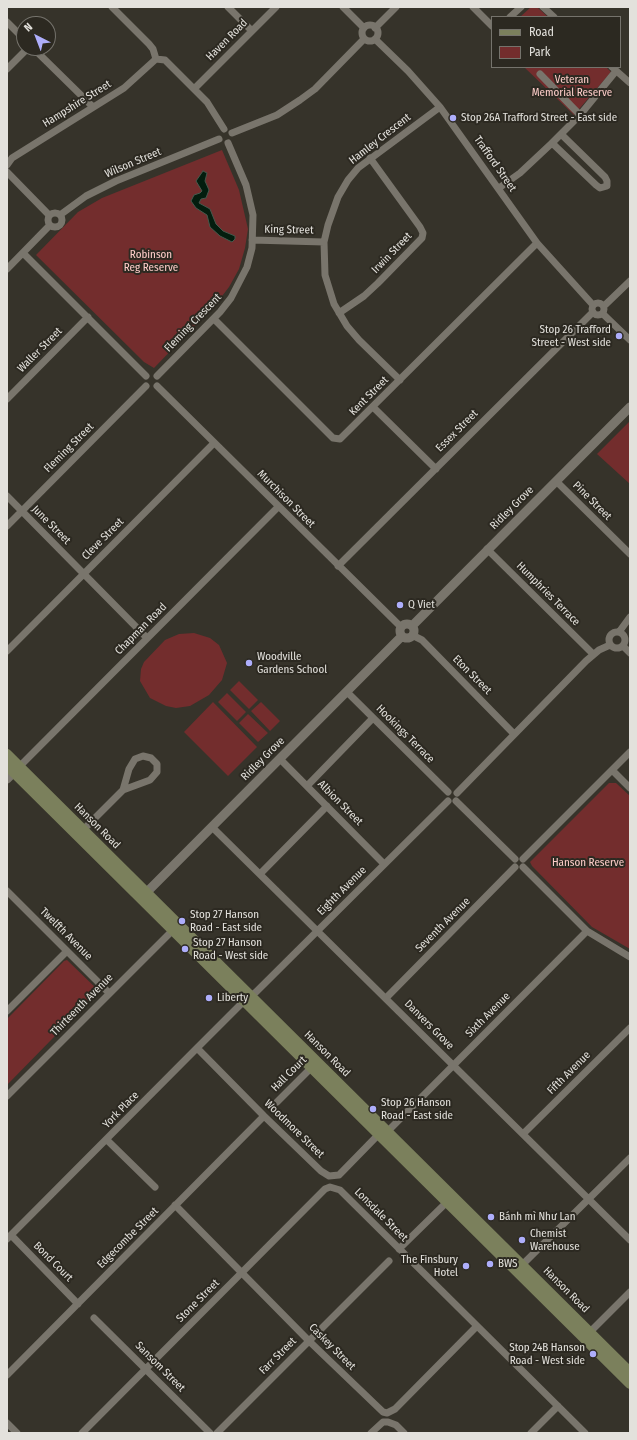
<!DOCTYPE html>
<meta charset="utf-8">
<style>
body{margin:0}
#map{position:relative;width:637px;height:1440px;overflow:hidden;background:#36332a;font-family:"Fira Sans Condensed",sans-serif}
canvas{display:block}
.frame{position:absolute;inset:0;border:8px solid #e3e1dc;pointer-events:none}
.legend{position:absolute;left:491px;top:16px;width:130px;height:52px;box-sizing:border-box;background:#2c2921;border:1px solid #75736c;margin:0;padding:5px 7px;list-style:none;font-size:12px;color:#e3e1dc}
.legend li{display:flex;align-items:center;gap:8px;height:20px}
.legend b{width:20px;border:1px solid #75736c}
.north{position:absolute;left:16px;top:16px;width:40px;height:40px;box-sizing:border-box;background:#2c2921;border:1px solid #75736c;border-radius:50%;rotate:318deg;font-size:11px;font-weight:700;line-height:16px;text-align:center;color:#e3e1dc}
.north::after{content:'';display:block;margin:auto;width:14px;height:18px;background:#aeaefb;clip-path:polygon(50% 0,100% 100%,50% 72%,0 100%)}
</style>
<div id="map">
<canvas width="637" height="1440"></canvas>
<div class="frame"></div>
<ul class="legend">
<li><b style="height:5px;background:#7b805c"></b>Road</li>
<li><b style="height:11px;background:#732d2d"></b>Park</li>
</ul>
<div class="north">N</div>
</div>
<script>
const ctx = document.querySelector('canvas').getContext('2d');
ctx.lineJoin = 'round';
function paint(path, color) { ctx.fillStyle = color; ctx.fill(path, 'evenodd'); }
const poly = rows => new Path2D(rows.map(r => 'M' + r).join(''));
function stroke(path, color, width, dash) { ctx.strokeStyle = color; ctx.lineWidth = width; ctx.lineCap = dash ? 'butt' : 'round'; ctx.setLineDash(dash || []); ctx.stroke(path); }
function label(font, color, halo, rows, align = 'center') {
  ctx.font = font + ' "Fira Sans Condensed",sans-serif'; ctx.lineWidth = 4; ctx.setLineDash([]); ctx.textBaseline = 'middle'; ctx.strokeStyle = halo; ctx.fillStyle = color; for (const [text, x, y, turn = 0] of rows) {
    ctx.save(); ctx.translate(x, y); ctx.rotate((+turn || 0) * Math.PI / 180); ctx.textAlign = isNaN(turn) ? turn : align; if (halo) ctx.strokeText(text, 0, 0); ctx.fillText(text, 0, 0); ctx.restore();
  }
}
const green = poly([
 [531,7,537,7,548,17,520,17],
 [524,67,606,67,611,72,574,115],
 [222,150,239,190,248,229,245,248,239,269,229,287,216,304,154,368,144,362,36,255,78,212,102,198],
 [630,421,630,484,597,454],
 [194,633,210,638,219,645,227,663,222,680,209,695,190,706,176,708,166,706,150,698,140,681,141,669,144,662,165,640,179,634],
 [239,681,258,700,249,709,230,690],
 [227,693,246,712,237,721,218,702],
 [213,702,257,747,228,776,184,732],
 [261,702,280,721,270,731,251,711],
 [248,714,268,733,258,742,239,723],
 [609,783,616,783,630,796,630,949,592,927,532,866,530,862],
 [67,960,99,991,7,1085,7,1019,64,961]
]);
const water = poly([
 [203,171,207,173,205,181,209,190,206,198,201,199,199,203,210,209,216,224,223,231,235,236,235,239,232,242,220,236,210,227,207,215,196,208,191,201,194,195,200,193,202,191,196,181,203,171]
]);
const minor = poly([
 [112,7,149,44,153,49,156,59,165,60,207,102,224,129],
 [228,7,252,31],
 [343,7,364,28],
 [473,7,492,26],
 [543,7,554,17],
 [510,17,521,7],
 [7,22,24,39],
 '362 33a8 8 0 1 1 16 0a8 8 0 1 1-16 0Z',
 [375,28,396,7],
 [375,39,408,71,440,107,537,243,593,305],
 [33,48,93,107],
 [612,67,630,83],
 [7,69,28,48],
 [540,74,580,115],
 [194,89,276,7],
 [232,133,277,115,300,100,315,89,364,39],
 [552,143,596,185,600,188,607,186,607,181,605,177,561,134],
 [7,165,12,158,124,88,156,59],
 [7,172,49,215],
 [499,188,520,173,552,143,580,115,616,71],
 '48 220a7 7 0 1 1 14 0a7 7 0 1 1-14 0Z',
 [60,215,86,196,116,181,219,139],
 [252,240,324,242],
 [23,253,146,376],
 [7,269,50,225],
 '592 309a6 6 0 1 1 12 0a6 6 0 1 1-12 0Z',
 [604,306,630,281],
 [339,313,364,296,378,283,422,238,423,233,420,227,370,158],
 [603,314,630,340],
 [214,319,333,438,340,439,537,243],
 [157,376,220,312,231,298,247,267,252,248,253,215,246,185,228,143],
 [400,380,359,340,347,326,334,304,325,275,324,242,328,225,338,197,348,180,358,168,440,107],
 [157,386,401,627],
 [7,399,88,317],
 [373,407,436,469],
 [556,481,630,554],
 [7,496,147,638],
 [7,526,146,386],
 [487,549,593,654],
 [338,566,593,312],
 '609 640a8 8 0 1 1 16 0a8 8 0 1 1-16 0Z',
 [619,632,630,617],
 [412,635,422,640,514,734],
 [623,646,630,653],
 [7,651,214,443],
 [347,692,448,792],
 [280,759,384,864],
 [20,766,278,507],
 [612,770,630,788],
 [307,786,373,718],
 [457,793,586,661,599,650,610,645],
 [456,801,515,859],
 [212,827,630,1240],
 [81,832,123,790,129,769,135,759,143,756,151,758,157,764,157,772,150,780,123,790],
 [523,859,630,752],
 [523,867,587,931,630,957],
 [260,874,327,806],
 [7,891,109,993],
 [386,998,515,867],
 [7,1011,67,951],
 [197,1048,264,1116,321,1171,329,1176,339,1175,379,1134],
 [7,1096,172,931],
 [277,1102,314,1065],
 [388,1131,587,931],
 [523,1134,630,1028],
 [107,1140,155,1187],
 [175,1205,309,1341,383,1412,387,1413,395,1409,477,1326],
 [11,1235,78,1304],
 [7,1239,197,1048,240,1005,256,992,448,801],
 [399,1249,449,1200],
 [519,1268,630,1158],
 [94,1318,210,1433],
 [587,1335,630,1292],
 [7,1375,264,1116],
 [7,1423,17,1433],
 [82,1433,325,1189,330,1187,340,1190,585,1433],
 [217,1433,389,1261],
 [371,1433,383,1422,388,1422,396,1425,404,1433],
 [531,1433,558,1406]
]);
const tertiary = poly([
 '400 631a7 7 0 1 1 14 0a7 7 0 1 1-14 0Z',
 [412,626,630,407],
 [7,779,19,767],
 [142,897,402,636]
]);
const secondary = poly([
 [7,754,630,1372],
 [7,766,630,1384]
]);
const markers = [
 [453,118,4,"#aeaefb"],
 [619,336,4,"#aeaefb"],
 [400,605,4,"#aeaefb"],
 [249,663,4,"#aeaefb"],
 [182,921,4,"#aeaefb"],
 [185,949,4,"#aeaefb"],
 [209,998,4,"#aeaefb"],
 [373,1109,4,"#aeaefb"],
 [491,1217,4,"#aeaefb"],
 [522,1240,4,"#aeaefb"],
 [490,1264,4,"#aeaefb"],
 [466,1266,4,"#aeaefb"],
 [593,1354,4,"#aeaefb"]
];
const streetNames = [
 ["Haven Road",227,40,-45],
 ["Hampshire Street",77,104,-32],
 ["Hamley Crescent",380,139,-38],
 ["Wilson Street",133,163,-23],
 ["Trafford Street",495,164,55],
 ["King Street",289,230,1],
 ["Irwin Street",392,253,-46],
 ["Fleming Crescent",193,323,-46],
 ["Waller Street",40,350,-45],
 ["Kent Street",369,396,-45],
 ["Essex Street",457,431,-45],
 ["Fleming Street",69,448,-45],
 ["Murchison Street",286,499,45],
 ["Pine Street",592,501,45],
 ["Ridley Grove",512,508,-45],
 ["June Street",51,525,45],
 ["Cleve Street",103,539,-45],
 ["Humphries Terrace",548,594,45],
 ["Chapman Road",141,629,-45],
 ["Eton Street",472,675,45],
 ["Hookings Terrace",405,734,45],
 ["Ridley Grove",263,759,-45],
 ["Albion Street",340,803,45],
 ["Hanson Road",97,826,45],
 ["Eighth Avenue",342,891,-45],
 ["Seventh Avenue",443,925,-45],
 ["Twelfth Avenue",66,934,45],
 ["Thirteenth Avenue",82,1005,-45],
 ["Sixth Avenue",488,1015,-45],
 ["Danvers Grove",429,1025,45],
 ["Hanson Road",327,1054,45],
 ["Fifth Avenue",569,1073,-45],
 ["Hall Court",289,1074,-45],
 ["York Place",121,1110,-46],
 ["Woodmore Street",294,1129,44],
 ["Lonsdale Street",381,1215,45],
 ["Edgecombe Street",128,1238,-45],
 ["Bond Court",53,1262,45],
 ["Hanson Road",566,1290,45],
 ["Stone Street",198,1301,-45],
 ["Caskey Street",332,1347,45],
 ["Farr Street",278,1356,-45],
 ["Sansom Street",160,1367,45]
];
const parkNames = [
 ["Veteran",572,80],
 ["Memorial Reserve",572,93],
 ["Robinson",151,255],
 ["Reg Reserve",151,268],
 ["Hanson Reserve",588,863]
];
const poiNames = [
 ["Stop 26A Trafford Street - East side",461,118],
 ["Stop 26 Trafford",611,330,"right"],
 ["Street - West side",611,343,"right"],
 ["Q Viet",408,605],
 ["Woodville",257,657],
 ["Gardens School",257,670],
 ["Stop 27 Hanson",190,915],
 ["Road - East side",190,928],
 ["Stop 27 Hanson",193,943],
 ["Road - West side",193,956],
 ["Liberty",217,998],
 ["Stop 26 Hanson",381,1103],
 ["Road - East side",381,1116],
 ["Bánh mì Như Lan",499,1217],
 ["Chemist",530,1234],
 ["Warehouse",530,1247],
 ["The Finsbury",458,1260,"right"],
 ["Hotel",458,1273,"right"],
 ["BWS",498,1264],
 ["Stop 24B Hanson",585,1348,"right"],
 ["Road - West side",585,1361,"right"]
];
paint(green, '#732d2d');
paint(water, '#031d0e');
stroke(water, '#46584c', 1);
stroke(minor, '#79756c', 7);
stroke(tertiary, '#79756c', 9);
stroke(secondary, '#7b805c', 10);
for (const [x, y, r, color] of markers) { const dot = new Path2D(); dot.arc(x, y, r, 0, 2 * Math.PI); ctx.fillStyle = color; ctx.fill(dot); stroke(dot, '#2c2921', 1.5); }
label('11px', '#e3e1dc', '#2c2921', streetNames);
label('11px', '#ffceca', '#2c2921', parkNames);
label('11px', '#e3e1dc', '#2c2921', poiNames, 'left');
</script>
